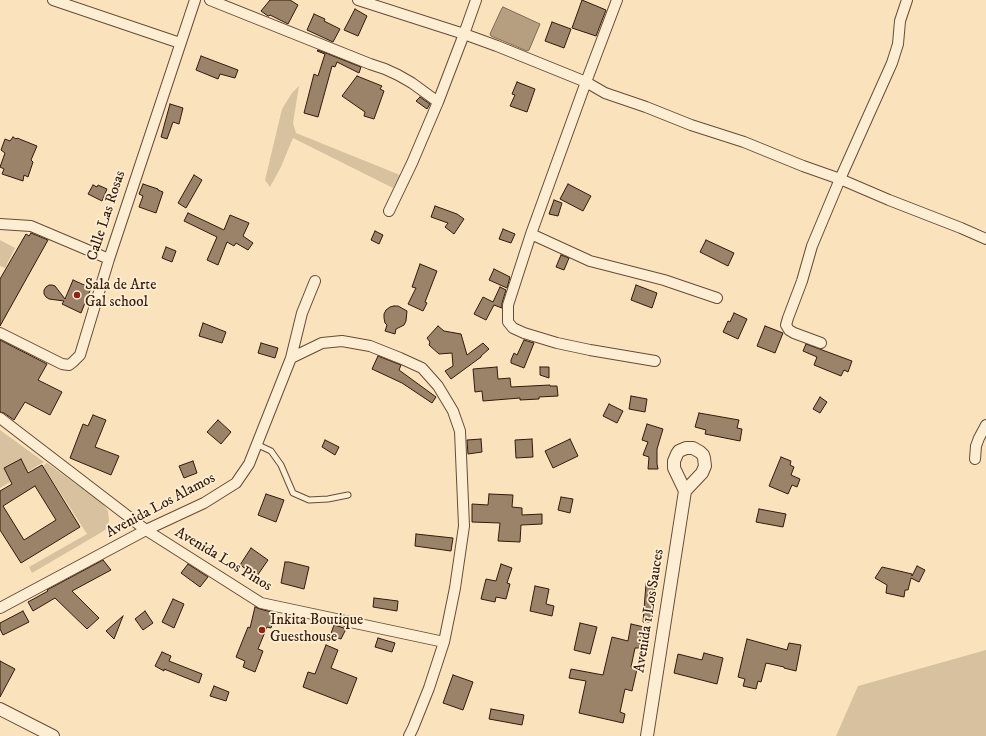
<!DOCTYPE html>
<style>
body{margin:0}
canvas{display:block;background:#fae3bc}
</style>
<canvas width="986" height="736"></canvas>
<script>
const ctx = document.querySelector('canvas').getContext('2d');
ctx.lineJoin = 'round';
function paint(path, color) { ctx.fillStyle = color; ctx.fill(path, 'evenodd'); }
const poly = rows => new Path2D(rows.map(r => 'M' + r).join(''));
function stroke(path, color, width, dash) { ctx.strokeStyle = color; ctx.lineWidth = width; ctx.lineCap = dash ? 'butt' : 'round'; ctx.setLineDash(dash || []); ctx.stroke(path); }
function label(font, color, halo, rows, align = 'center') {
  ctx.font = font + ' "IM FELL DW Pica",serif'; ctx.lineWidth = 3.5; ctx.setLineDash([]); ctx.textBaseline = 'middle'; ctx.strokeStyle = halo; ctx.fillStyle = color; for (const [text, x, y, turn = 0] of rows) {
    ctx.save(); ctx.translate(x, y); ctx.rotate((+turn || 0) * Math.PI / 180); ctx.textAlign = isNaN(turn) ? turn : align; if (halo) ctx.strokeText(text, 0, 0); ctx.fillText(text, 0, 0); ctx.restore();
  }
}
const green = poly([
 [299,86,293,123,296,133,400,175,393,188,293,138,285,157,281,167,270,187,265,180,282,109,292,93],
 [0,240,15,248,5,268,0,266],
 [0,430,44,462,0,488],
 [47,463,102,503,108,511,109,521,106,529,102,532,32,573,29,567,87,534,43,466],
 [986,650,986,736,836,736,858,686]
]);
const water = poly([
 [503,7,540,24,529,50,527,51,491,36,490,34,502,8,503,7]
]);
const building = poly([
 [270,0,290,0,298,5,288,24,270,15,269,16,268,16,261,11,270,0],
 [582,0,606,10,596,36,572,28,582,0],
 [355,9,367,16,358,36,344,30,355,9],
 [314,14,325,19,324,21,340,29,333,42,307,30,314,14],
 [552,22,571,29,564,48,545,41,552,22],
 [318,50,361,67,359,73,337,62,335,67,332,66,318,117,304,113,314,74,318,76,325,54,317,51,318,50],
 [201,56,238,70,235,78,220,74,218,79,196,70,201,56],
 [357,76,382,86,380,89,384,91,374,119,364,116,365,112,342,96,357,76],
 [517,82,535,89,527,112,510,106,515,95,512,94,517,82],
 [420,97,430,104,427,109,416,101,420,97],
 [170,104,183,108,179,124,173,122,167,139,161,137,170,104],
 [13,137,16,139,17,138,37,146,31,160,33,162,28,177,24,175,23,181,2,174,4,169,0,167,5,153,1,150,5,139,10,141,13,137],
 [194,175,202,180,186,208,178,203,194,175],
 [143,184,158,189,158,190,163,192,156,213,139,207,143,196,139,194,143,184],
 [568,184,591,196,583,211,560,199,568,184],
 [93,185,97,187,98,185,107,189,102,201,88,194,93,185],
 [554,200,562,203,558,216,549,214,554,200],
 [435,206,457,214,464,219,454,234,445,227,448,223,431,217,435,206],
 [188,213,224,230,230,215,249,223,243,236,253,243,248,250,236,243,234,246,227,242,218,265,207,260,217,237,184,221,188,213],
 [503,229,515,234,511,243,499,239,503,229],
 [375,231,383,235,379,244,371,240,375,231],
 [31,233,48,240,0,326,0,279,26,234,29,236,31,233],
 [706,240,734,253,728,266,700,252,706,240],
 [166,247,176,251,172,262,162,258,166,247],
 [561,255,569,258,564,270,556,267,561,255],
 [420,264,437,271,425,302,427,303,423,311,408,304,416,288,412,287,420,264],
 [494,269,510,277,507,288,489,280,494,269],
 [73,280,91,288,81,313,62,304,64,301,49,299,46,297,44,294,44,290,46,287,49,285,52,285,55,286,65,299,73,280],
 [636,285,657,293,652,308,631,300,636,285],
 [500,287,506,290,502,303,502,308,494,305,486,320,474,314,483,297,493,302,500,287],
 [394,306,398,306,407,311,406,321,404,325,396,329,395,334,385,331,387,325,385,323,384,318,384,314,386,310,390,307,394,306],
 [734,313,747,319,738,339,723,332,728,321,730,322,734,313],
 [203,323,226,332,222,343,199,336,203,323],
 [438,326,444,331,461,334,467,355,483,343,489,349,481,356,481,357,451,379,445,371,453,366,452,353,439,354,429,345,430,342,427,338,438,326],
 [765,326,783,333,775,353,757,346,765,326],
 [0,340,47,364,38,380,62,392,50,415,25,402,14,420,4,413,0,412,0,340],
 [524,340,534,343,524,368,511,363,511,360,514,353,517,355,524,340],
 [261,343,278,348,275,358,258,353,261,343],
 [806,344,852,361,848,372,844,370,841,376,814,365,817,357,803,351,806,344],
 [378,356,401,365,399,370,436,397,432,403,402,383,372,369,378,356],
 [497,367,498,379,510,378,511,387,550,385,550,386,557,386,558,396,539,397,539,399,520,400,520,398,483,401,482,391,475,392,473,369,497,367],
 [540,367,549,367,549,378,540,375,540,367],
 [631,396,647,399,645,412,629,409,631,396],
 [820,397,827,402,820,413,813,409,820,397],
 [609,404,623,411,617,423,603,416,609,404],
 [699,413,739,420,737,428,742,429,740,441,705,434,706,430,695,427,699,413],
 [93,415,106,420,95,447,119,456,111,475,70,458,83,424,88,426,93,415],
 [218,420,231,432,221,444,207,432,218,420],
 [647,424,663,429,657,449,657,464,658,469,648,469,649,457,643,455,648,442,642,440,647,424],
 [481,439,482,452,468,454,467,440,481,439],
 [532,439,533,457,516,458,515,440,532,439],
 [570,439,578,456,553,468,545,451,570,439],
 [325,440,339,447,335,455,322,447,325,440],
 [781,457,791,461,790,465,794,467,791,475,800,479,797,487,792,485,788,494,769,486,781,457],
 [21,459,28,473,42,465,80,527,21,563,0,530,0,491,12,484,4,468,21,459],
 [35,486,56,520,24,540,3,506,35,486],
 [193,461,197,473,184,478,179,466,193,461],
 [266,494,284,500,276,522,258,515,266,494],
 [489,494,513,495,512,507,522,508,522,515,542,514,542,524,521,525,520,542,498,541,500,523,472,522,472,504,488,505,489,494],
 [561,497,573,499,570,513,558,510,561,497],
 [759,509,786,514,783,527,756,522,759,509],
 [416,534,453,538,451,551,415,546,416,534],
 [251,548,268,560,257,576,240,565,251,548],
 [103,560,111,570,72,591,99,618,87,629,55,598,33,611,28,602,48,591,47,590,103,560],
 [285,562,289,562,309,567,304,589,281,583,285,562],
 [188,564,208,577,200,587,181,573,188,564],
 [501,564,512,568,507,583,510,584,506,599,496,597,495,602,481,599,486,579,496,581,501,564],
 [917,566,925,570,919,582,911,578,908,590,905,590,904,597,886,593,887,585,875,578,882,567,912,574,912,576,917,566],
 [646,584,655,585,652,622,643,622,646,584],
 [535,586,549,589,546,604,554,606,552,616,530,611,535,586],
 [374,598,398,601,397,611,373,607,374,598],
 [173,599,184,604,174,628,162,622,173,599],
 [255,607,260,609,275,613,271,628,267,627,258,649,263,651,255,672,243,667,245,661,236,657,248,627,250,628,255,607],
 [23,611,29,622,3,635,0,629,0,623,23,611],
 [145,611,153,623,143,630,135,619,145,611],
 [123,616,114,639,106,631,123,616],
 [580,623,597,627,590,654,574,650,580,623],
 [631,624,644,627,639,648,635,648,631,667,637,669,632,691,625,689,620,712,625,714,623,723,579,713,586,681,569,678,571,669,603,675,612,637,628,641,631,624],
 [334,625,341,627,346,629,341,639,330,636,334,625],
 [378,638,395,643,392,652,375,647,378,638],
 [747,639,787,650,789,643,801,645,796,671,784,668,784,667,766,663,761,682,758,681,756,689,743,686,745,679,738,677,747,639],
 [326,645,338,650,331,668,357,678,347,704,303,687,308,672,315,674,326,645],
 [162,652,171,656,169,661,202,674,199,683,164,669,164,671,155,666,162,652],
 [704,653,723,658,717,684,674,673,678,654,702,660,704,653],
 [0,661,15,669,0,697,0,661],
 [453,675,473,682,463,710,443,703,453,675],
 [214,686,229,692,226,701,210,696,214,686],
 [491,709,524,715,522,725,489,719,491,709]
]);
const service = poly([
 [256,444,271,451,281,465,293,493,309,500,328,499,348,495]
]);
const minor = poly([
 [53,0,180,43],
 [210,0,370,64,385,69,398,75,412,83,438,102,464,34,497,46,586,82,617,0],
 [358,0,464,34,476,0],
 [389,211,412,163,438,102],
 [0,224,31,226,109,259],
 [531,234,590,261,664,280,717,298],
 [0,333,62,364,69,365,73,362,80,355,109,259,195,0],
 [821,343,794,333,789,330,786,325,788,318,802,281,812,246,840,179,892,63,898,44,900,21,907,0],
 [291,358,302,313,315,281],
 [655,361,590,350,557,343,524,333,513,328,508,322,508,305,531,234,586,82,605,93,646,107,691,125,744,142,803,166,840,179,889,200,961,228,986,239],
 [0,418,146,530,261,603,444,642],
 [975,459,976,446,979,438,986,425],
 [0,608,146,530,204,503,236,483,249,464,291,358,322,343,342,341,370,346,400,358,422,368,438,386,453,411,460,431,464,526,455,588,444,642,429,688,413,728,409,736]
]);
const tertiary = poly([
 [0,709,53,736],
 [647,736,685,491,674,468,674,461,677,454,679,451,686,448,693,448,700,452,703,455,704,458,705,466,702,473,685,491]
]);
const markers = [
 [77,295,4,"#8f2418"],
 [262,630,4,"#8f2418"]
];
const streetNames = [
 ["Calle Las Rosas",107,216,-72],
 ["Avenida Los Alamos",161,506,-28],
 ["Avenida Los Pinos",223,560,31],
 ["Avenida 1 Los Sauces",650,611,-81]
];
const poiNames = [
 ["Sala de Arte",85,286],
 ["Gal school",85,303],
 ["Inkita Boutique",270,621],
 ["Guesthouse",270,638]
];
paint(green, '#d8c19e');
paint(water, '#b69f80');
stroke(water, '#826a52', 1);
paint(building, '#9a8368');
stroke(building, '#331a0c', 1);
stroke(service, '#654c38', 7);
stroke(minor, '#654c38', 12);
stroke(tertiary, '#654c38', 14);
stroke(service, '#fcedd3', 5);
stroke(minor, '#fcedd3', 10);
stroke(tertiary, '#fcedd3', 12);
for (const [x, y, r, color] of markers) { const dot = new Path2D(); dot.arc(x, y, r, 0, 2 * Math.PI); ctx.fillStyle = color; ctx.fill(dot); stroke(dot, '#fcedd3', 1.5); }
label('15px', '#331a0c', '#fcedd3', streetNames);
label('15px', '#331a0c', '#fcedd3', poiNames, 'left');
</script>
